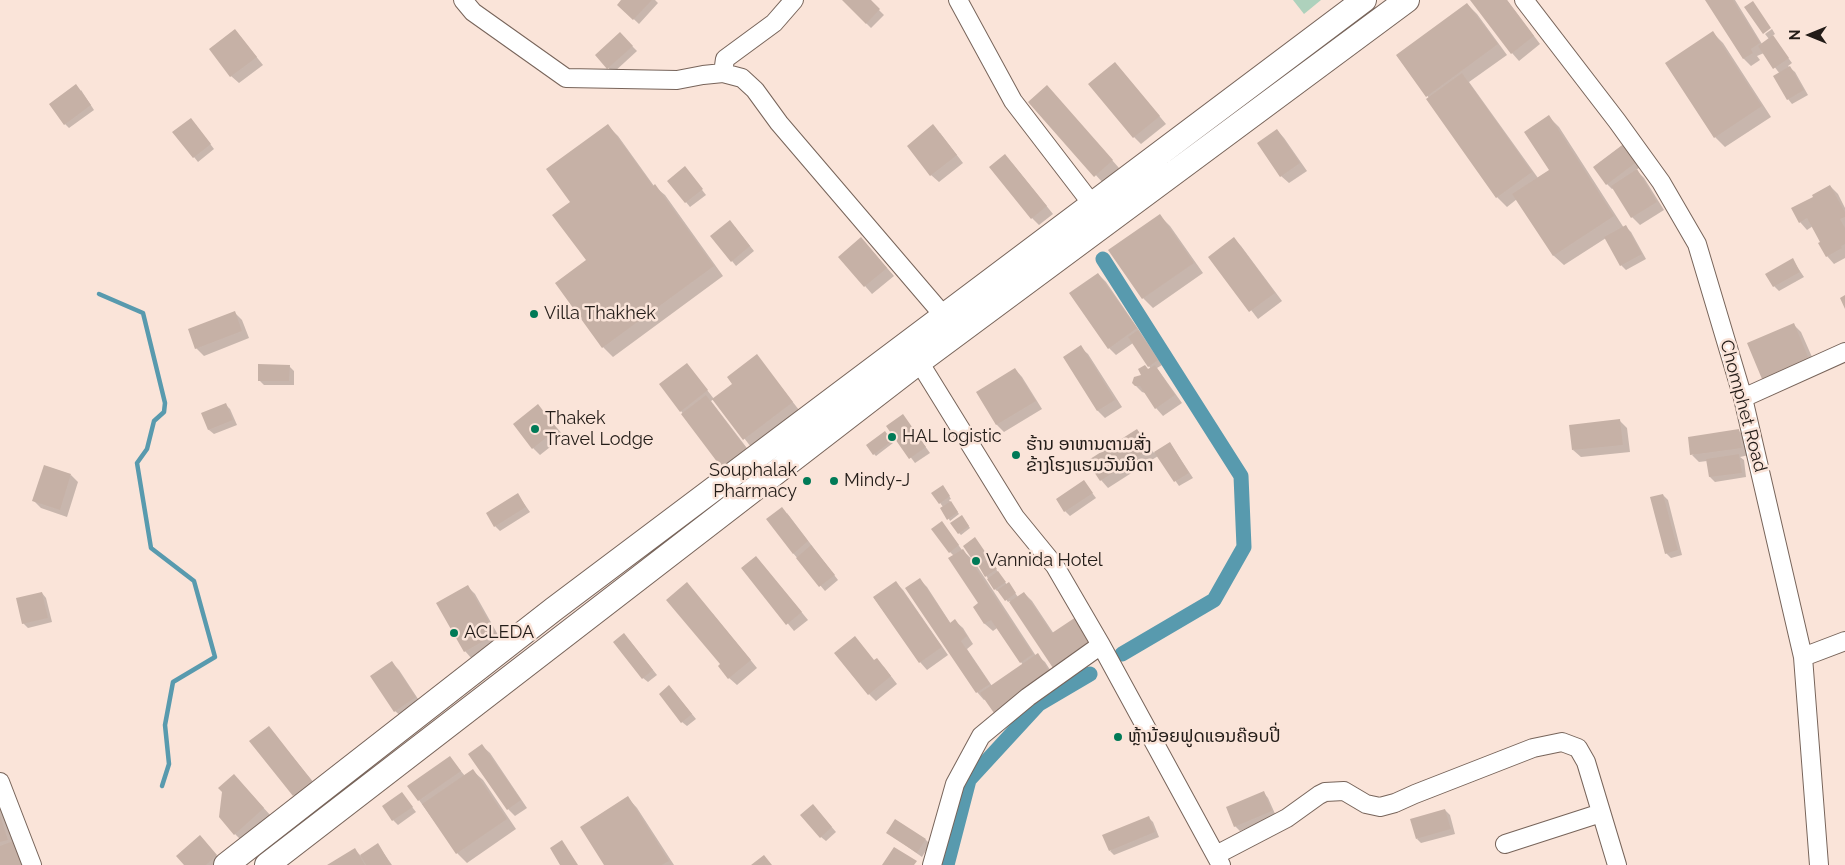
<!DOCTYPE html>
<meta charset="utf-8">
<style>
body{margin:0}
#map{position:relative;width:1845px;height:865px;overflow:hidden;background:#fae4d9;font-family:Raleway,sans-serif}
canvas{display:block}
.north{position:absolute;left:1785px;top:10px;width:50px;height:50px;-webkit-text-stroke:4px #fae4d9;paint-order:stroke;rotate:270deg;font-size:14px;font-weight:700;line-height:20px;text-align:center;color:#231c18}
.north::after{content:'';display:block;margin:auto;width:18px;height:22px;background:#231c18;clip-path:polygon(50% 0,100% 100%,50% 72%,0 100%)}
</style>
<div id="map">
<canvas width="1845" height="865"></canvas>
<div class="north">N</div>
</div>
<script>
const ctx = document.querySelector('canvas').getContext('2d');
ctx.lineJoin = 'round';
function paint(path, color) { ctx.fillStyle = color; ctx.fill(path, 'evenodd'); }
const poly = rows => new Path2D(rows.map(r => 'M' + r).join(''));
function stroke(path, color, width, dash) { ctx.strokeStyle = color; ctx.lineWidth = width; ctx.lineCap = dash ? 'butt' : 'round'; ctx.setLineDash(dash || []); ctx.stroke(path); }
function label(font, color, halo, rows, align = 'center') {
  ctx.font = font + ' Raleway,"Noto Sans Lao",sans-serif'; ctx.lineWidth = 5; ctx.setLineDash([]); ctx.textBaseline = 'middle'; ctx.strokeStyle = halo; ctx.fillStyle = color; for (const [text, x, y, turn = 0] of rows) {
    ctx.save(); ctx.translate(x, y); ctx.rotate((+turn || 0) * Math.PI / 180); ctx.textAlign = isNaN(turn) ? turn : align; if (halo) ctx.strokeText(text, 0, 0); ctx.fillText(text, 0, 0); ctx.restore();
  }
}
const green = poly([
 [1293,0,1321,0,1304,14]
]);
const shadow = poly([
 [623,0,655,0,658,3,639,24,619,5],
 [843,0,869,0,884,15,871,28],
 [1472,0,1507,0,1540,44,1519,61,1512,53],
 [1707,0,1735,0,1762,44,1769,39,1765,34,1772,29,1775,34,1772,36,1792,63,1788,66,1795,72,1808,95,1792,104,1788,99,1780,74,1764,53,1757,56,1760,60,1751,66,1744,59],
 [1467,4,1477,14,1507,55,1469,82,1538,178,1550,170,1549,117,1559,127,1624,228,1626,227,1631,232,1646,259,1626,270,1621,265,1606,238,1564,265,1554,256,1517,199,1507,207,1497,197,1429,98,1397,56],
 [235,30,263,65,239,83,231,76],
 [1713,33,1723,43,1771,117,1725,147,1715,137],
 [620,34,637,51,613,73,597,55],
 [1115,63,1166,124,1141,144,1134,137],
 [81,90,94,110,69,128,65,124],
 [1054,94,1119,168,1103,183,1030,102],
 [195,124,214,149,198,162,174,132],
 [608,126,618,136,654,186,665,195,723,276,613,357,603,347,587,261,572,202],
 [1277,130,1284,138,1307,171,1289,183,1281,176],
 [940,133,963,163,939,182,931,175],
 [1624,144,1642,166,1636,170,1644,178,1664,210,1640,225,1632,217,1614,188,1612,189,1607,184,1594,167],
 [1012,163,1053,214,1039,225,1032,218],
 [689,173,706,195,690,207,669,181],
 [1830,186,1838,194,1845,208,1845,258,1834,264,1827,256,1813,226,1807,230,1800,222,1815,197],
 [1160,216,1170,226,1203,273,1153,308,1143,298,1110,251],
 [735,227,754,251,736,266,732,261],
 [1234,239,1241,246,1282,301,1258,319,1210,257],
 [868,246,894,276,872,294,840,257],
 [1792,259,1804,277,1779,291,1774,286],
 [1098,274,1106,282,1143,336,1162,365,1157,368,1182,403,1163,416,1156,408,1145,393,1142,392,1134,384,1151,369,1133,343,1116,355,1109,348],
 [234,312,242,320,249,338,204,356,196,348],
 [1794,325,1801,332,1816,366,1770,386,1763,378],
 [1080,347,1088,354,1122,407,1105,418,1098,411,1064,357],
 [757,356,799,410,751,447,714,399,711,401,753,456,729,474,722,467,681,411,687,364,714,399,734,384],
 [289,366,294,371,294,385,264,385,259,380],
 [1015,369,1022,377,1042,409,1004,432,997,425,978,392],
 [225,404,230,409,237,425,214,434,209,430,202,414],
 [538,406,564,436,540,455,533,448],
 [903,416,930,453,915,463,888,427],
 [1620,421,1627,428,1630,452,1581,457,1573,450],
 [1137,430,1144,438,1154,453,1170,443,1193,478,1179,486,1158,456,1108,488,1101,480],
 [1739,431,1746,438,1749,455,1740,457,1744,460,1746,477,1715,482,1710,477,1707,461,1699,462,1692,455],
 [886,434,893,443,876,456,874,454],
 [71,475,78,482,67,517,41,508,34,501],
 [1084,482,1096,498,1070,516,1065,511],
 [945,489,951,499,949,500,959,514,950,521,943,507,933,493],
 [518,495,530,512,500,531,495,526],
 [1663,495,1668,500,1682,555,1671,558,1666,553],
 [787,513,838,580,825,591,793,553],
 [963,518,970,528,961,535,959,533],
 [946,528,962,550,973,560,1036,656,1037,655,1045,662,1058,682,1002,720,986,699,984,700,977,692,920,580,927,587,951,624,955,621,963,628,973,644,967,649,992,686,1023,665,997,628,993,631,985,624,975,608,980,604,954,556,950,552],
 [975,539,1007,585,1010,586,1018,597,1024,593,1032,601,1054,634,1058,673,1010,601,1008,602,999,590,997,591,995,589,981,568,974,561],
 [756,557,808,620,794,631,742,568],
 [896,583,903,590,948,655,927,670,920,662,874,598],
 [467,586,475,594,502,642,472,659,465,651],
 [42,593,46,598,52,622,28,628,23,623],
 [712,613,757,668,737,685,729,678],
 [629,640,657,675,648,682,643,678],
 [874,661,884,667,897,684,876,701,869,694],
 [392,663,399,670,422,705,403,718,395,711],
 [674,692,696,719,687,726,682,722],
 [269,728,319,789,301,803,251,742],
 [482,746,490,753,527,808,515,816,508,809],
 [450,758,465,776,473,771,483,780,516,829,467,863,457,853,409,786],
 [241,783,271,816,242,841,235,834],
 [1264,793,1268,798,1276,816,1240,831,1235,826],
 [402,794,416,812,398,825,393,820],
 [628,798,637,808,674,865,606,865],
 [0,806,26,865,0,865],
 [817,810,836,832,826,841,821,837],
 [1445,810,1450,815,1455,834,1421,843,1417,839],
 [1148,817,1153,822,1159,837,1114,855,1110,851],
 [888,833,926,840,930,844,922,857],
 [205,842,221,861,216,865,185,865],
 [378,845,392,865,329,865,355,850,361,856]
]);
const stream = poly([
 [99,294,143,313,165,403,164,412,154,421,147,449,137,463,151,548,194,581,215,657,173,682,165,725,169,764,162,786]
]);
const canal = poly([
 [1103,259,1241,476,1244,547,1214,600,1122,654],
 [947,865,969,780,1039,704,1090,674]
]);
const building = poly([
 [621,0,652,0,633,20,617,5],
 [842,0,871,0,880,9,866,24],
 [1470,0,1507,0,1534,36,1511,54],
 [1705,0,1733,0,1760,43,1751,49,1753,53,1743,59],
 [1753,1,1771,28,1763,34,1744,7],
 [1467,3,1498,44,1426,97,1396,55],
 [235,29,257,57,230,77,209,49],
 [1713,31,1762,106,1714,138,1665,63],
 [620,32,633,46,607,69,595,55],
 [1773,35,1789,58,1773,69,1758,46],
 [1115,62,1160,116,1133,138,1088,84],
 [1790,66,1804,90,1787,100,1773,76],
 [1462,73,1532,172,1496,198,1426,99],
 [76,84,91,105,64,125,49,104],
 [1047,85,1113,160,1094,177,1028,102],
 [1549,115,1614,216,1553,256,1512,194,1549,170,1524,132],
 [191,118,211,144,193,158,172,132],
 [608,124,653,186,655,184,714,266,602,348,555,283,586,260,552,215,570,202,546,169],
 [933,124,957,155,930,176,907,146],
 [1277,129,1300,163,1280,177,1257,143],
 [1625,143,1638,161,1606,185,1593,167],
 [1005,154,1047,206,1031,219,989,167],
 [685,166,703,189,685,203,667,181],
 [1637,169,1657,202,1631,218,1611,186],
 [1830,185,1845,212,1845,217,1840,219,1845,228,1845,244,1841,246,1842,248,1826,257,1818,243,1820,242,1807,218,1799,223,1791,208,1813,197,1812,195],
 [1160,214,1194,263,1142,299,1108,250],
 [730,220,750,246,731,262,710,236],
 [1626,225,1642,254,1620,266,1604,237],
 [861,237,887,268,864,287,838,257],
 [1234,237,1275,293,1249,312,1208,257],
 [1793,258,1800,272,1773,287,1765,274],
 [1098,273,1137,328,1108,349,1069,293],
 [1845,295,1845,309,1840,298],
 [235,311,242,331,195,349,188,329],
 [1794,323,1809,359,1762,379,1747,343],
 [1138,330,1158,360,1148,367,1128,337],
 [1081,345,1115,400,1097,411,1063,357],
 [757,354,793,402,743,440,712,399,732,384,727,377],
 [687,363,708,390,680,412,659,384],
 [258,364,290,365,289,381,258,381],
 [1145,365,1148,369,1155,365,1175,395,1155,409,1140,386,1135,386,1132,383,1134,377,1141,375,1138,369],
 [1015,368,1036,401,996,425,976,392],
 [706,395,746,448,721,467,681,414],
 [226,403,233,420,208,430,201,413],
 [538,404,557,429,532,449,513,424],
 [903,414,926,447,909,459,886,426],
 [1620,419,1623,445,1572,450,1569,425],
 [1137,429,1150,449,1100,481,1087,461],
 [1739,429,1742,448,1690,455,1688,437],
 [885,431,892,441,873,455,866,445],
 [1170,442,1189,473,1174,482,1154,452],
 [1739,454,1742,473,1709,477,1706,459],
 [44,465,71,474,60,510,32,501],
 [1084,480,1093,493,1064,512,1056,499],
 [943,485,950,496,939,504,931,493],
 [518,493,526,507,494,527,486,513],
 [1663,494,1678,550,1665,554,1650,497],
 [951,501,958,512,947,520,940,508],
 [782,507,808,541,793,554,766,519],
 [962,515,969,526,958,534,950,523],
 [942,521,959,545,949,553,931,529],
 [975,537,988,556,976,565,963,546],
 [811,545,835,575,819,587,796,558],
 [963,549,1033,654,1020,663,991,620,984,624,973,607,978,603,948,558],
 [756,556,802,612,786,625,741,568],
 [989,558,997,569,985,577,978,565],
 [998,571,1006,582,994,590,987,579],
 [920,578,950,623,955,619,967,636,961,641,990,684,976,693,905,588],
 [896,581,942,647,919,663,873,597],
 [687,582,751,660,728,679,718,666,720,664,666,600],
 [1009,582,1016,593,1005,601,997,590],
 [468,585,496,634,464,652,436,603],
 [42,592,48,618,22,624,16,598],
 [1024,592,1052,633,1076,617,1096,647,1057,674,1009,602],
 [624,633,653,670,642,679,613,642],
 [855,636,874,660,877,658,891,676,868,695,834,653],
 [1038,653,1051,674,994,713,980,693],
 [392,661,416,697,394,712,370,676],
 [669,685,692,714,681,723,659,694],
 [269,726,312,781,293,796,249,741],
 [482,744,521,800,507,810,468,754],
 [450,756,461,771,418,801,407,786],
 [473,769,507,819,456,854,422,804],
 [234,774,264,808,234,835,219,817,222,792,218,788],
 [1264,791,1272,811,1234,827,1226,807],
 [402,792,413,807,392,821,382,806],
 [628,796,669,861,662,865,604,865,580,827],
 [813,804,832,827,820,838,800,815],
 [1445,809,1451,829,1416,839,1410,819],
 [0,815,8,840,0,842],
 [1149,816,1155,832,1109,851,1102,835],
 [895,819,926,839,917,853,886,833],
 [200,835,217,855,206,865,184,865,176,856],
 [562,840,578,865,560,865,550,848],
 [13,841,22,865,0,865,0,846],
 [378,843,391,865,366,865,360,855],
 [894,847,917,861,914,865,882,865],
 [355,848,365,865,327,865],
 [764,855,772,865,751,865]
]);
const minor = poly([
 [463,0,473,12,566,78,677,80,703,75,723,73,742,78,755,90,779,123,944,316],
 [958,0,1013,101,1092,204],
 [1524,0,1617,121,1661,182,1697,244,1743,398,1803,657,1819,865],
 [723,73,725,59,774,23,794,0],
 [913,352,1015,517,1055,566,1101,645,1221,865],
 [1743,398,1845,352],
 [1803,657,1845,641],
 [0,782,32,865],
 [1505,844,1601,813],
 [1216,855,1287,818,1319,795,1325,792,1344,791,1366,804,1380,807,1395,803,1415,794,1533,748,1562,742,1578,748,1586,762,1617,865],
 [932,865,955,784,981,736,1028,697,1101,645]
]);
const secondary = poly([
 [226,865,554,609,1364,0],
 [267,865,919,362,1407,0]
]);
const markers = [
 [534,314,5,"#007a57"],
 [535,429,5,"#007a57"],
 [892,437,5,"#007a57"],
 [1016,455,5,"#007a57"],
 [807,481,5,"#007a57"],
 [834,481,5,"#007a57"],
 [976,561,5,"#007a57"],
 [454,633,5,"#007a57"],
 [1118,737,5,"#007a57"]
];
const poiNames = [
 ["Villa Thakhek",544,314],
 ["Thakek",545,419],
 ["Travel Lodge",545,440],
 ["HAL logistic",902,437],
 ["ຮ້ານ ອາຫານຕາມສັ່ງ",1026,445],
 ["ຂ້າງໂຮງແຮມວັນນິດາ",1026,466],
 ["Souphalak",797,471,"right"],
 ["Pharmacy",797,492,"right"],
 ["Mindy-J",844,481],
 ["Vannida Hotel",986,561],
 ["ACLEDA",464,633],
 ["ຫຼ້ານ້ອຍຟູດແອນຄ໊ອບປີ່",1128,737]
];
const streetNames = [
 ["Chomphet Road",1743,406,75]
];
paint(green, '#aed1bc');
paint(shadow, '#0003');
stroke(stream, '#589aae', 4.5);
stroke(canal, '#589aae', 15);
paint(building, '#c6b1a6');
stroke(minor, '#77645a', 20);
stroke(secondary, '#77645a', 26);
stroke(minor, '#fff', 18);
stroke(secondary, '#fff', 24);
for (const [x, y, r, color] of markers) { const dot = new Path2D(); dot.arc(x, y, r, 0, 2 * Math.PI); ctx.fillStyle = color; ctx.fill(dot); stroke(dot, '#fae4d9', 2); }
label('18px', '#231c18', '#fae4d9', poiNames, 'left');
label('18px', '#231c18', '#fae4d9', streetNames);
</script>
